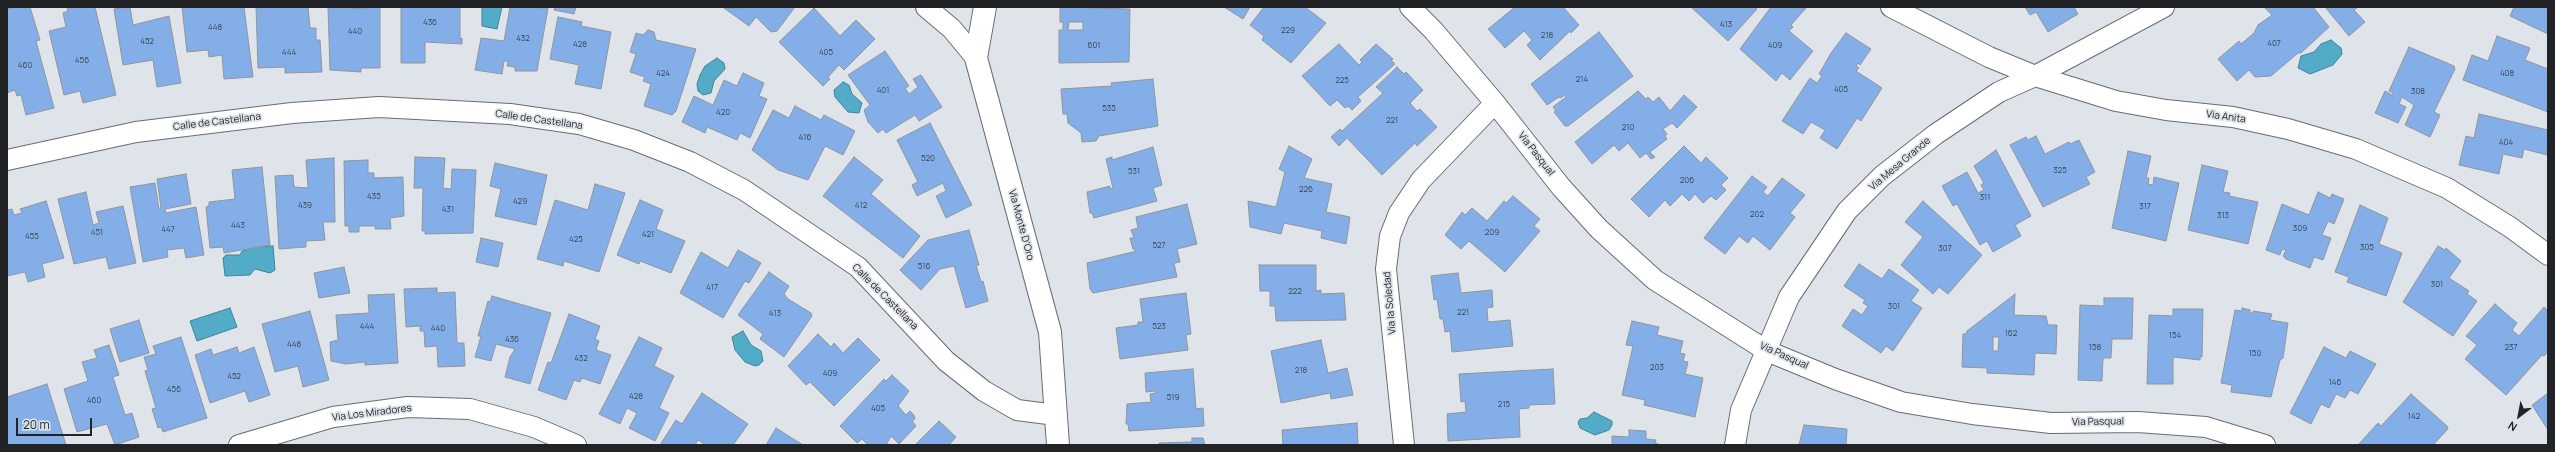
<!DOCTYPE html>
<style>
body{margin:0}
#map{position:relative;width:2555px;height:452px;overflow:hidden;background:#dfe4eb;font-family:Manrope,sans-serif}
canvas{display:block}
.frame{position:absolute;inset:0;border:8px solid #212326;pointer-events:none}
.north{position:absolute;left:2499px;top:396px;width:40px;height:40px;-webkit-text-stroke:3px #dfe4eb;paint-order:stroke;rotate:212deg;font-size:11px;font-weight:700;line-height:16px;text-align:center;color:#212326}
.north::after{content:'';display:block;margin:auto;width:14px;height:18px;background:#212326;clip-path:polygon(50% 0,100% 100%,50% 72%,0 100%)}
.scale{position:absolute;left:16px;top:418px;width:76px;height:18px;box-sizing:border-box;border:2px solid #212326;border-top:0;padding-left:5px;font-size:12px;line-height:14px;white-space:nowrap;color:#212326;-webkit-text-stroke:3px #dfe4eb;paint-order:stroke}
</style>
<div id="map">
<canvas width="2555" height="452"></canvas>
<div class="frame"></div>
<div class="north">N</div>
<div class="scale">20 m</div>
</div>
<script>
const ctx = document.querySelector('canvas').getContext('2d');
ctx.lineJoin = 'round';
function paint(path, color) { ctx.fillStyle = color; ctx.fill(path, 'evenodd'); }
const poly = rows => new Path2D(rows.map(r => 'M' + r).join(''));
function stroke(path, color, width, dash) { ctx.strokeStyle = color; ctx.lineWidth = width; ctx.lineCap = dash ? 'butt' : 'round'; ctx.setLineDash(dash || []); ctx.stroke(path); }
function label(font, color, halo, rows, align = 'center') {
  ctx.font = font + ' Manrope,sans-serif'; ctx.lineWidth = 3.5; ctx.setLineDash([]); ctx.textBaseline = 'middle'; ctx.strokeStyle = halo; ctx.fillStyle = color; for (const [text, x, y, turn = 0] of rows) {
    ctx.save(); ctx.translate(x, y); ctx.rotate((+turn || 0) * Math.PI / 180); ctx.textAlign = isNaN(turn) ? turn : align; if (halo) ctx.strokeText(text, 0, 0); ctx.fillText(text, 0, 0); ctx.restore();
  }
}
const water = poly([
 [482,7,502,7,497,29,482,26,482,7],
 [2331,40,2341,48,2342,54,2333,65,2310,74,2298,68,2301,56,2314,52,2321,44,2331,40],
 [717,58,724,63,725,69,714,81,711,93,703,95,698,91,697,84,700,75,705,66,717,58],
 [843,82,849,85,852,94,862,103,859,113,848,112,835,97,834,90,843,82],
 [273,246,275,270,270,273,255,269,250,275,225,276,223,258,226,255,240,255,242,251,248,250,248,247,273,246],
 [230,308,237,327,197,341,190,321,230,308],
 [743,331,751,345,761,351,763,361,759,365,755,366,745,362,735,350,732,337,743,331],
 [1594,412,1612,421,1612,425,1609,430,1595,435,1580,428,1578,422,1580,419,1587,418,1594,412]
]);
const building = poly([
 [16,7,30,7,40,40,36,41,54,108,26,115,21,95,17,96,15,90,7,93,7,9,16,7],
 [67,7,95,7,116,95,83,103,80,91,64,95,49,31,66,27,63,13,68,11,67,7],
 [130,7,133,25,169,16,181,83,157,87,153,60,123,65,114,9,130,7],
 [182,7,244,7,253,77,224,79,222,55,209,57,208,50,187,52,182,7],
 [256,7,308,7,310,28,316,28,316,40,320,40,322,72,285,73,285,67,258,68,256,7],
 [328,7,347,7,347,9,380,7,380,68,361,68,361,72,330,70,328,7],
 [401,7,460,7,460,39,462,38,462,44,425,42,425,63,401,63,401,7],
 [510,7,548,8,537,71,515,71,515,67,507,66,508,61,504,61,502,74,475,70,481,38,504,41,510,7],
 [555,7,576,7,574,14,554,10,555,7],
 [795,7,777,31,771,32,756,17,749,26,724,8,795,7],
 [1060,7,1130,9,1129,62,1059,63,1059,30,1063,30,1063,22,1060,22,1060,7],
 [1069,22,1083,22,1083,30,1068,30,1069,22],
 [1224,7,1250,7,1243,19,1224,7],
 [1264,7,1305,7,1326,23,1291,63,1262,40,1264,36,1250,25,1264,7],
 [1515,7,1563,7,1579,25,1571,33,1570,31,1540,60,1527,45,1532,40,1524,31,1505,48,1488,29,1515,7],
 [1691,7,1755,7,1757,9,1728,41,1691,7],
 [1771,7,1806,8,1791,25,1793,27,1789,31,1813,51,1790,80,1782,73,1776,81,1740,49,1771,7],
 [2025,7,2074,7,2078,14,2048,32,2036,12,2030,15,2025,7],
 [2264,7,2313,7,2329,27,2301,53,2298,53,2271,76,2255,77,2249,70,2237,81,2218,59,2239,41,2241,44,2254,33,2258,25,2272,15,2264,7],
 [2325,7,2358,7,2354,10,2365,22,2349,36,2325,7],
 [2514,7,2548,7,2548,34,2510,16,2514,7],
 [814,8,840,36,856,20,875,39,844,70,839,65,828,77,830,79,823,86,779,42,814,8],
 [558,17,582,22,581,26,611,32,601,89,575,84,579,65,550,59,558,17],
 [648,30,654,32,656,40,696,49,676,111,672,115,644,106,651,84,643,81,645,77,630,72,636,54,630,52,636,33,643,35,648,30],
 [1599,32,1633,76,1568,126,1565,126,1554,112,1556,111,1553,107,1566,97,1565,95,1560,98,1559,97,1547,105,1531,84,1599,32],
 [1846,33,1871,49,1860,65,1858,63,1856,66,1859,68,1856,71,1882,88,1861,121,1857,118,1837,149,1820,138,1825,130,1811,122,1803,134,1782,121,1810,78,1817,83,1822,76,1819,74,1831,53,1846,33],
 [2497,36,2530,48,2525,60,2548,69,2548,112,2463,80,2472,55,2488,61,2497,36],
 [1339,44,1359,65,1362,62,1360,60,1376,44,1393,59,1391,60,1395,64,1358,97,1361,101,1352,110,1348,106,1345,108,1337,100,1330,106,1302,76,1339,44],
 [2409,47,2454,66,2455,69,2434,112,2440,115,2430,137,2405,125,2414,105,2402,97,2399,104,2406,107,2398,123,2375,113,2385,91,2392,95,2393,93,2389,91,2409,47],
 [885,51,909,86,905,88,909,94,918,87,913,79,921,75,942,107,919,121,915,115,886,133,883,129,878,133,868,122,864,110,870,105,848,75,885,51],
 [1397,67,1404,74,1406,72,1423,90,1410,103,1417,111,1420,109,1437,127,1417,146,1415,143,1382,175,1347,138,1339,146,1331,137,1340,129,1342,131,1383,93,1376,87,1397,67],
 [743,73,764,83,759,96,767,99,750,138,740,133,737,140,707,127,705,133,682,122,694,96,713,105,724,80,737,86,743,73],
 [1153,79,1158,126,1099,136,1096,141,1082,142,1081,133,1068,123,1067,114,1063,114,1061,89,1112,86,1111,83,1153,79],
 [1638,91,1646,99,1648,97,1653,102,1659,97,1670,111,1684,95,1697,107,1677,128,1672,123,1663,129,1667,134,1665,136,1667,139,1650,152,1655,157,1651,159,1646,153,1640,158,1628,143,1619,151,1614,145,1592,164,1575,142,1638,91],
 [795,106,821,120,824,115,855,131,843,155,825,146,808,180,778,170,752,150,773,110,789,118,795,106],
 [2479,114,2548,130,2547,155,2524,149,2522,158,2503,154,2499,174,2459,165,2466,136,2474,138,2479,114],
 [930,123,972,205,946,218,936,196,946,191,943,183,917,196,912,185,918,182,897,140,930,123],
 [2036,136,2045,154,2069,142,2070,144,2079,140,2095,172,2086,177,2090,184,2043,207,2010,145,2026,137,2028,140,2036,136],
 [1289,146,1312,159,1304,178,1332,184,1326,212,1350,217,1346,244,1321,238,1322,231,1284,223,1281,234,1250,227,1248,201,1276,207,1285,172,1279,169,1289,146],
 [1684,146,1701,163,1706,157,1728,178,1721,185,1726,190,1716,200,1711,196,1703,203,1695,194,1689,201,1682,194,1670,206,1665,200,1649,217,1631,199,1684,146],
 [1153,147,1162,185,1153,188,1157,201,1094,218,1092,213,1090,213,1087,192,1110,186,1110,189,1113,188,1106,159,1112,157,1112,160,1153,147],
 [1996,150,2031,216,2015,225,2021,236,1993,252,1987,241,1980,245,1957,204,1953,206,1942,186,1967,172,1978,193,1984,190,1981,185,1984,183,1974,166,1996,150],
 [2128,151,2151,156,2146,178,2149,178,2148,184,2153,185,2154,177,2179,183,2166,241,2112,228,2128,151],
 [415,157,445,158,443,188,451,189,452,169,476,170,473,233,425,234,425,231,422,231,423,188,414,188,415,157],
 [854,157,883,180,871,194,920,236,903,258,823,196,854,157],
 [334,158,335,222,323,222,325,240,306,241,306,247,279,249,275,176,293,175,294,187,308,188,306,160,334,158],
 [368,160,368,173,374,173,374,178,403,177,404,216,390,218,391,229,375,229,375,226,359,226,359,232,349,232,349,226,345,226,344,161,368,160],
 [495,163,547,175,536,225,495,216,501,189,490,186,495,163],
 [2202,165,2228,171,2223,192,2230,193,2229,196,2258,202,2248,244,2188,230,2202,165],
 [262,167,270,245,224,253,223,247,210,248,206,207,209,206,209,202,235,199,232,170,262,167],
 [186,174,191,204,165,209,166,213,196,207,204,255,186,258,184,248,167,250,168,257,143,262,130,187,155,183,159,209,161,208,157,179,186,174],
 [1752,176,1767,187,1763,192,1768,196,1782,178,1805,195,1790,213,1795,217,1770,250,1753,236,1748,243,1739,236,1725,254,1704,238,1752,176],
 [595,184,625,193,599,272,564,261,563,266,537,259,555,200,588,210,595,184],
 [86,192,93,225,99,223,96,212,123,206,136,263,109,269,106,257,74,264,58,199,86,192],
 [2318,192,2330,198,2332,194,2344,199,2334,224,2328,221,2322,235,2331,238,2323,260,2314,257,2310,268,2286,259,2283,256,2286,250,2282,249,2280,255,2266,250,2282,204,2309,215,2318,192],
 [1513,196,1540,219,1534,226,1540,231,1505,272,1469,241,1461,249,1445,235,1462,212,1465,215,1472,208,1487,221,1504,201,1506,203,1513,196],
 [640,200,663,210,656,229,685,241,671,273,640,261,639,264,617,255,640,200],
 [46,201,64,258,42,264,45,277,28,282,25,272,7,276,7,210,12,209,14,215,22,213,20,209,46,201],
 [1923,201,1982,255,1948,294,1939,287,1933,294,1901,265,1923,237,1905,222,1923,201],
 [1187,204,1197,244,1177,249,1180,262,1174,263,1177,277,1093,293,1090,289,1087,263,1137,251,1133,249,1130,238,1134,238,1131,230,1138,228,1136,217,1187,204],
 [2360,205,2388,218,2379,244,2402,253,2386,296,2347,282,2349,277,2335,272,2360,205],
 [969,230,979,265,976,265,981,282,983,281,988,301,966,308,954,266,940,269,921,290,900,270,928,240,969,230],
 [481,238,503,243,498,267,476,262,481,238],
 [2438,246,2445,250,2446,248,2461,261,2449,278,2469,291,2467,294,2477,301,2453,336,2403,302,2438,246],
 [738,250,761,263,749,283,745,281,723,318,680,293,701,252,728,268,738,250],
 [1859,264,1882,279,1889,269,1919,290,1911,301,1922,308,1893,351,1886,346,1881,353,1842,326,1853,309,1862,315,1868,306,1863,303,1865,300,1844,286,1859,264],
 [1259,265,1316,265,1316,291,1321,290,1321,294,1344,293,1346,320,1276,321,1275,306,1270,306,1270,291,1260,291,1259,265],
 [344,267,350,293,319,298,314,273,344,267],
 [769,272,789,286,784,294,788,299,811,313,812,316,784,357,760,339,763,334,738,315,769,272],
 [1458,273,1461,293,1492,290,1493,307,1487,308,1488,322,1510,320,1513,346,1452,352,1450,331,1445,332,1443,319,1440,319,1437,299,1434,300,1431,276,1458,273],
 [437,288,437,293,455,292,457,343,464,343,465,366,438,367,437,346,425,347,424,331,420,331,420,326,406,327,404,289,437,288],
 [1186,293,1191,334,1186,335,1188,350,1120,359,1116,328,1138,325,1138,322,1143,322,1140,299,1186,293],
 [394,294,398,363,365,365,365,362,346,364,331,361,330,342,338,340,336,315,369,313,368,295,394,294],
 [2015,294,2014,315,2046,316,2048,325,2057,325,2056,354,2035,353,2034,375,1987,373,1987,368,1962,367,1963,334,1966,334,1967,331,2015,294],
 [1993,337,1999,337,1998,351,1993,351,1993,337],
 [492,296,551,313,530,384,505,377,510,357,515,349,496,344,491,361,475,357,481,336,478,336,488,301,490,302,492,296],
 [2104,298,2133,298,2132,339,2112,339,2111,358,2103,358,2102,381,2078,380,2080,305,2104,306,2104,298],
 [2495,304,2517,323,2512,330,2519,336,2544,307,2548,311,2548,352,2544,356,2542,355,2506,395,2465,359,2477,345,2466,336,2495,304],
 [2242,308,2250,310,2250,313,2253,313,2253,311,2272,314,2270,320,2288,323,2283,358,2280,360,2271,397,2231,392,2232,385,2221,383,2235,310,2242,311,2242,308],
 [2173,309,2203,309,2202,357,2200,357,2200,360,2173,357,2173,384,2147,384,2149,315,2173,316,2173,309],
 [310,311,329,380,303,387,298,366,275,372,262,324,310,311],
 [569,314,600,326,595,339,599,341,596,350,611,355,600,384,582,378,580,382,574,380,566,400,538,390,548,362,551,363,569,314],
 [139,320,149,353,120,362,110,329,139,320],
 [1632,321,1659,327,1657,335,1683,341,1680,353,1685,354,1683,361,1688,362,1685,374,1703,378,1695,417,1644,405,1645,400,1622,395,1633,346,1626,345,1632,321],
 [818,334,831,347,834,343,843,353,858,338,880,360,834,406,810,382,806,385,788,366,818,334],
 [181,337,207,418,163,432,161,427,158,428,152,409,156,408,145,371,148,370,144,357,156,354,153,346,181,337],
 [639,337,662,348,654,366,674,376,659,408,669,413,655,441,629,428,637,413,627,408,620,424,599,414,639,337],
 [1321,340,1328,373,1347,368,1353,395,1331,399,1330,393,1281,403,1271,351,1321,340],
 [109,345,119,375,113,377,125,415,132,413,139,437,115,445,107,424,77,432,64,389,88,381,82,362,97,358,94,350,109,345],
 [237,347,239,353,254,347,270,395,249,402,245,391,210,403,195,355,211,349,213,355,237,347],
 [2324,347,2346,358,2350,351,2376,364,2358,394,2350,390,2345,398,2336,394,2329,408,2321,404,2311,424,2290,413,2324,347],
 [1193,369,1196,409,1203,408,1204,426,1129,431,1128,424,1126,424,1127,404,1151,402,1150,394,1156,393,1155,391,1146,392,1145,373,1193,369],
 [1553,369,1555,404,1529,405,1529,408,1519,409,1520,437,1448,441,1447,414,1466,412,1465,401,1461,402,1459,374,1553,369],
 [892,375,909,391,898,406,906,415,910,411,914,415,915,419,912,421,916,426,899,444,891,436,886,445,868,445,862,439,857,443,840,426,884,379,886,381,892,375],
 [47,384,66,445,7,445,7,397,47,384],
 [702,393,748,424,733,445,706,445,698,440,695,445,660,445,676,420,682,424,702,393],
 [2548,393,2548,430,2532,405,2548,393],
 [2411,394,2447,426,2448,429,2433,445,2358,445,2378,423,2381,426,2411,394],
 [939,421,956,437,949,445,915,445,939,421],
 [1357,423,1358,445,1283,445,1282,430,1357,423],
 [1804,425,1847,429,1846,445,1799,445,1804,425],
 [776,428,803,445,766,445,776,428],
 [1629,430,1646,431,1646,439,1656,440,1655,443,1661,445,1612,445,1612,436,1629,437,1629,430],
 [1192,438,1203,438,1205,445,1159,445,1159,443,1192,442,1192,438]
]);
const minor = poly([
 [926,7,952,29,976,58],
 [1410,7,1433,30,1495,103,1561,187,1599,229,1655,280,1767,351,1835,379,1901,402,1972,414,2051,423,2138,422,2206,427,2265,445],
 [1891,7,1989,57,2035,76,2116,101,2166,110,2233,117,2288,129,2356,149,2447,188,2510,227,2548,255],
 [7,160,136,132,292,113,379,107,510,114,579,124,634,140,690,162,744,190,858,267,946,361,984,391,1017,410,1056,415],
 [239,445,333,417,408,407,470,409,534,427,576,445],
 [1404,445,1386,269,1390,236,1399,213,1421,180,1495,103],
 [1735,445,1741,410,1789,297,1847,211,1882,176,1936,134,1999,92,2035,76,2164,7]
]);
const tertiary = poly([
 [985,7,976,58,1050,332,1058,445]
]);
const numberNames = [
 ["436",430,23],
 ["413",1726,25],
 ["448",215,28],
 ["229",1288,31],
 ["440",355,32],
 ["218",1547,36],
 ["432",523,39],
 ["452",147,42],
 ["407",2274,44],
 ["428",580,45],
 ["601",1094,46],
 ["409",1775,46],
 ["444",289,53],
 ["405",826,53],
 ["456",82,61],
 ["460",25,66],
 ["424",663,74],
 ["408",2507,74],
 ["214",1582,80],
 ["225",1342,81],
 ["405",1841,90],
 ["401",883,91],
 ["308",2418,92],
 ["535",1109,109],
 ["420",723,113],
 ["221",1392,121],
 ["210",1628,128],
 ["416",805,138],
 ["404",2506,143],
 ["520",928,159],
 ["325",2060,171],
 ["531",1134,172],
 ["206",1687,181],
 ["226",1306,190],
 ["435",374,197],
 ["311",1985,198],
 ["429",520,202],
 ["439",305,206],
 ["412",861,206],
 ["317",2145,207],
 ["431",448,210],
 ["202",1757,215],
 ["313",2223,216],
 ["443",238,226],
 ["309",2300,229],
 ["447",168,230],
 ["451",97,233],
 ["209",1492,233],
 ["421",648,235],
 ["455",32,237],
 ["425",576,240],
 ["527",1159,246],
 ["305",2367,248],
 ["307",1945,249],
 ["516",924,267],
 ["301",2437,285],
 ["417",712,288],
 ["222",1295,292],
 ["301",1894,307],
 ["221",1463,313],
 ["413",775,314],
 ["444",367,327],
 ["523",1159,327],
 ["440",438,329],
 ["162",2011,334],
 ["154",2175,336],
 ["436",512,340],
 ["448",294,345],
 ["158",2095,348],
 ["237",2511,348],
 ["150",2255,354],
 ["432",581,359],
 ["203",1657,368],
 ["218",1301,371],
 ["409",830,374],
 ["452",234,377],
 ["146",2335,383],
 ["456",174,390],
 ["428",636,397],
 ["519",1173,398],
 ["460",94,401],
 ["215",1504,405],
 ["405",878,409],
 ["142",2414,417]
];
const streetNames = [
 ["Via Anita",2226,117,8],
 ["Calle de Castellana",539,120,8],
 ["Calle de Castellana",217,122,-7],
 ["Via Pasqual",1536,154,52],
 ["Via Mesa Grande",1900,164,-40],
 ["Via Monte D'Oro",1021,225,75],
 ["Calle de Castellana",885,297,45],
 ["Via la Soledad",1390,303,-95],
 ["Via Pasqual",1784,356,24],
 ["Via Los Miradores",372,413,-7],
 ["Via Pasqual",2098,422,-1]
];
paint(water, '#52acc7');
stroke(water, '#438397', 1);
paint(building, '#84aee7');
stroke(building, '#91959b', 1);
stroke(minor, '#686c72', 22);
stroke(tertiary, '#686c72', 24);
stroke(minor, '#fff', 20);
stroke(tertiary, '#fff', 22);
label('8px', '#3a4656', null, numberNames);
label('10px', '#212326', '#dfe4eb', streetNames);
</script>
